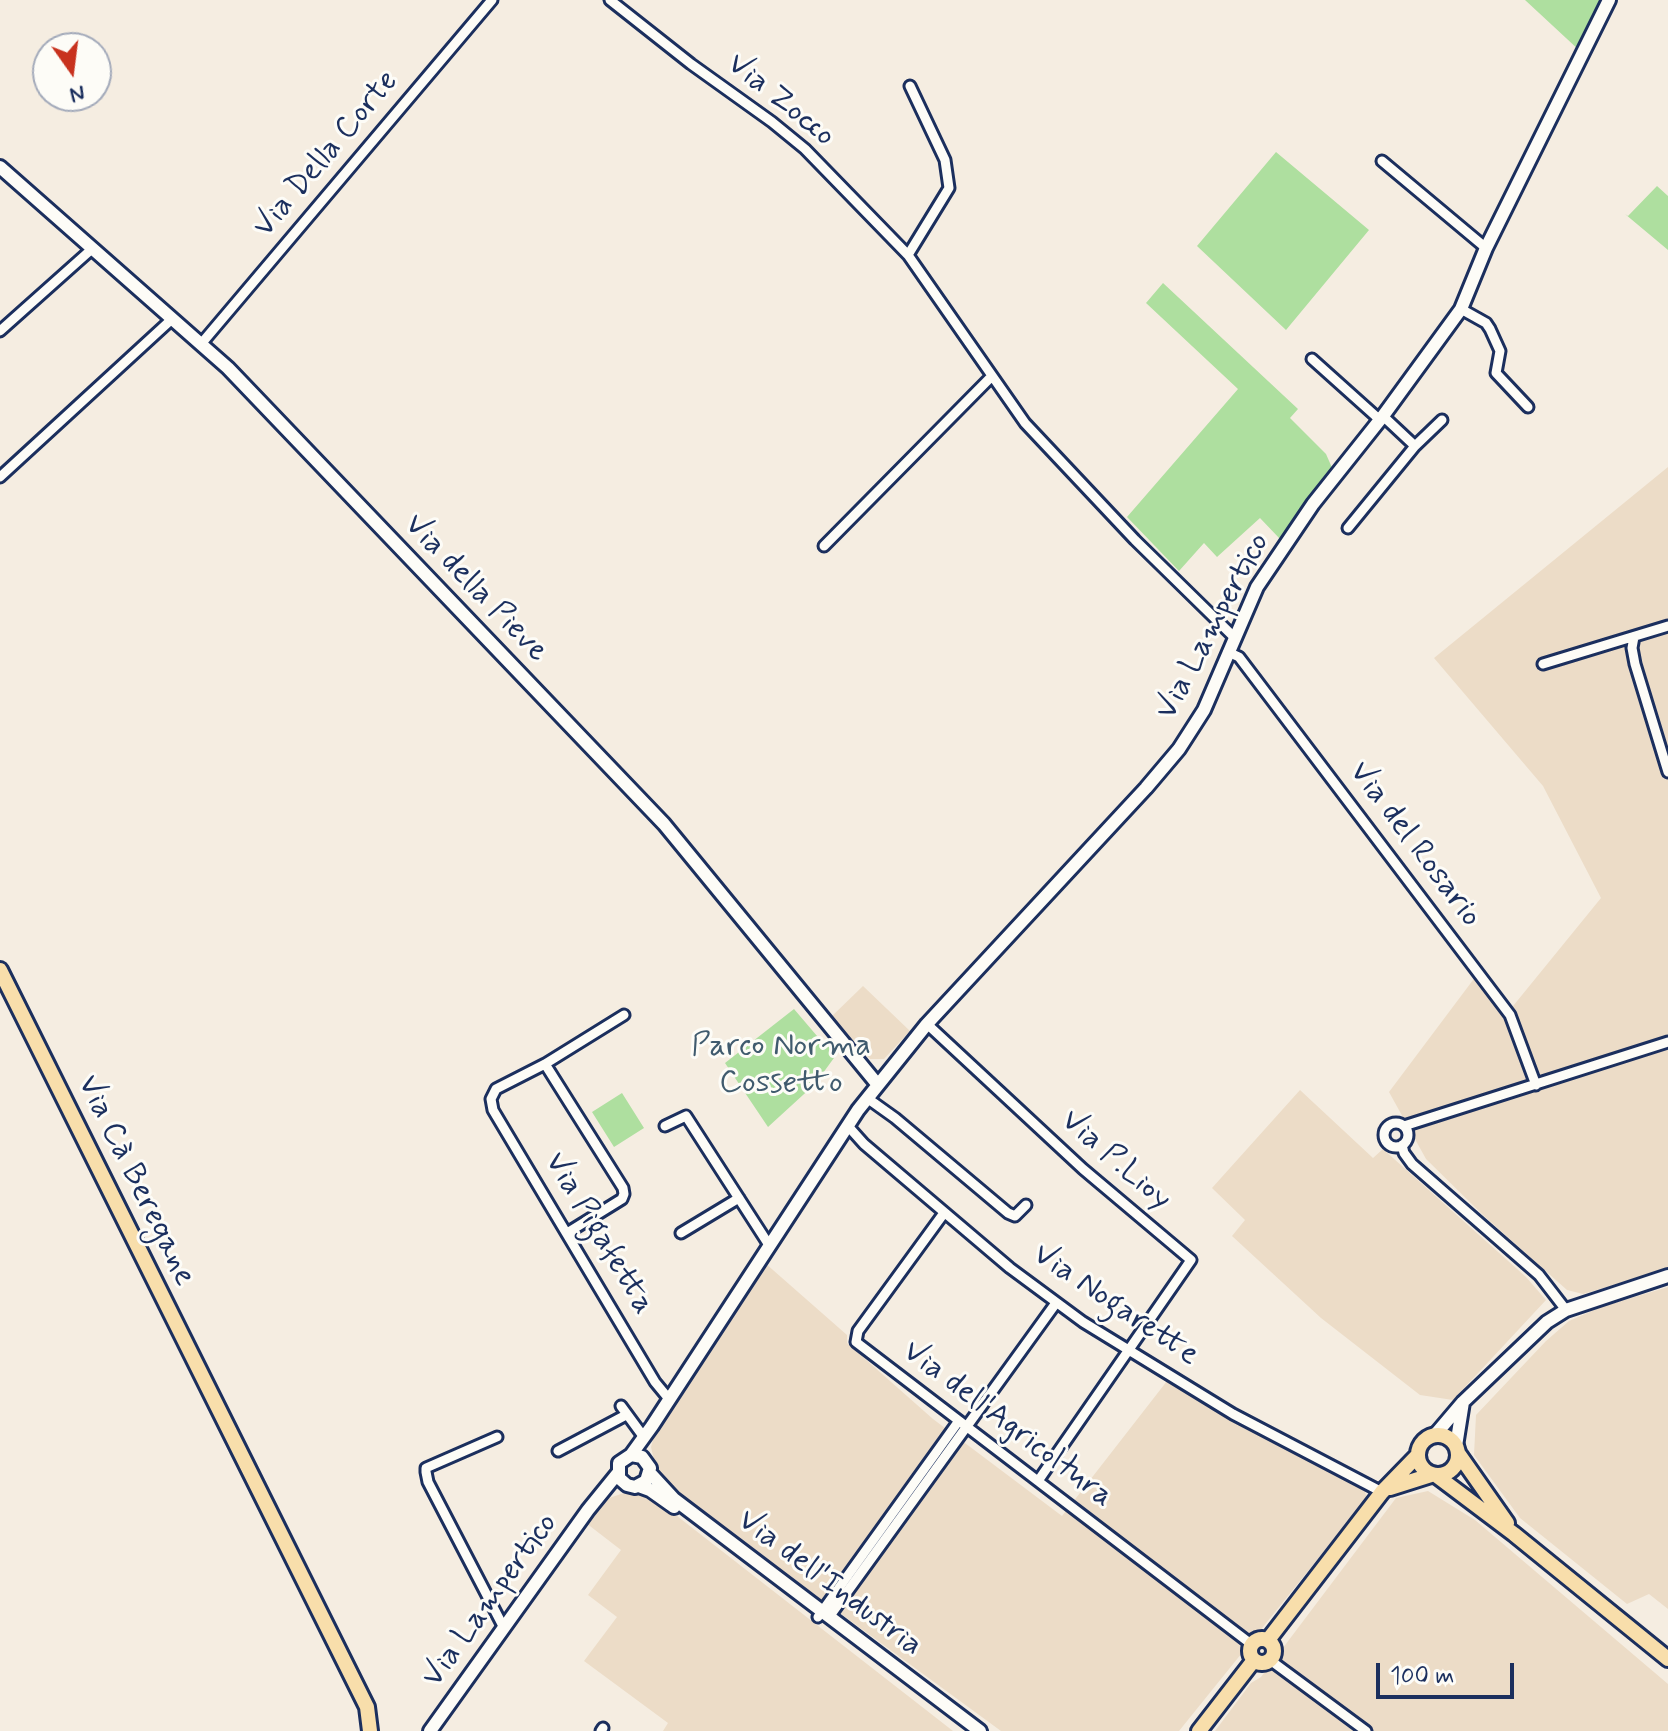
<!DOCTYPE html>
<meta charset="utf-8">
<style>
body{margin:0}
#map{position:relative;width:1668px;height:1731px;overflow:hidden;background:#f5ede1;font-family:Mynerve,sans-serif}
canvas{display:block}
.north{position:absolute;left:32px;top:32px;width:80px;height:80px;box-sizing:border-box;background:#fdfcf7;border:2px solid #a3aaba;border-radius:50%;rotate:166deg;font-size:22px;font-weight:700;line-height:32px;text-align:center;color:#1b2f5e}
.north::after{content:'';display:block;margin:auto;width:28px;height:36px;background:#c8321e;clip-path:polygon(50% 0,100% 100%,50% 72%,0 100%)}
.scale{position:absolute;left:1376px;top:1663px;width:138px;height:36px;box-sizing:border-box;border:4px solid #1b2f5e;border-top:0;padding-left:10px;font-size:24px;line-height:28px;white-space:nowrap;color:#1b2f5e;-webkit-text-stroke:6px #fdfcf7;paint-order:stroke}
</style>
<div id="map">
<canvas width="1668" height="1731"></canvas>
<div class="north">N</div>
<div class="scale">100 m</div>
</div>
<script>
const ctx = document.querySelector('canvas').getContext('2d');
ctx.lineJoin = 'round';
function paint(path, color) { ctx.fillStyle = color; ctx.fill(path, 'evenodd'); }
const poly = rows => new Path2D(rows.map(r => 'M' + r).join(''));
function stroke(path, color, width, dash) { ctx.strokeStyle = color; ctx.lineWidth = width; ctx.lineCap = dash ? 'butt' : 'round'; ctx.setLineDash(dash || []); ctx.stroke(path); }
function label(font, color, halo, rows, align = 'center') {
  ctx.font = font + ' Mynerve,sans-serif'; ctx.lineWidth = 6; ctx.setLineDash([]); ctx.textBaseline = 'middle'; ctx.strokeStyle = halo; ctx.fillStyle = color; for (const [text, x, y, turn = 0] of rows) {
    ctx.save(); ctx.translate(x, y); ctx.rotate((+turn || 0) * Math.PI / 180); ctx.textAlign = isNaN(turn) ? turn : align; if (halo) ctx.strokeText(text, 0, 0); ctx.fillText(text, 0, 0); ctx.restore();
  }
}
const built = poly([
 [1668,467,1668,1269,1583,1294,1567,1290,1484,1216,1426,1159,1389,1092,1479,972,1509,1011,1601,898,1543,786,1434,658],
 [863,986,910,1031,884,1059,870,1059,830,1018],
 [1300,1090,1373,1158,1383,1149,1526,1277,1546,1300,1453,1400,1420,1395,1321,1318,1232,1236,1245,1220,1212,1188],
 [765,1263,847,1335,847,1343,933,1419,1062,1516,1167,1381,1363,1486,1367,1498,1179,1731,1001,1731,680,1496,657,1473,651,1447,657,1426],
 [1668,1287,1668,1609,1649,1594,1627,1604,1520,1518,1474,1455,1476,1415,1546,1341,1569,1321,1601,1307],
 [1428,1491,1475,1520,1668,1684,1668,1731,1215,1731,1251,1683,1261,1677,1396,1498],
 [624,1493,646,1495,668,1509,953,1731,663,1731,668,1723,584,1661,617,1617,588,1595,621,1550,586,1523,609,1498]
]);
const green = poly([
 [1525,0,1605,0,1580,51],
 [1276,152,1369,230,1286,330,1197,246],
 [1657,186,1668,196,1668,250,1625,214,1628,216],
 [1163,283,1298,409,1290,418,1326,454,1333,470,1298,512,1280,539,1260,518,1217,557,1204,543,1179,571,1127,517,1238,389,1146,303],
 [794,1009,823,1043,829,1038,839,1051,815,1084,768,1127,725,1063],
 [622,1093,644,1128,614,1147,592,1112]
]);
const street = poly([
 [610,0,691,64,772,122,805,149,908,255,1025,423,1135,540,1235,638],
 [1382,161,1486,248],
 [908,255,949,188,945,160,910,86],
 [1461,309,1486,323,1490,329,1500,351,1496,373,1528,407],
 [0,331,93,248],
 [201,344,492,0],
 [1312,359,1380,420],
 [1415,446,1442,420],
 [0,477,172,319],
 [1348,528,1415,446,1383,416],
 [824,546,992,376],
 [1634,637,1632,648,1635,664,1668,772],
 [1228,652,1239,657,1510,1015,1536,1085],
 [1543,664,1668,626],
 [624,1015,545,1064,496,1089,491,1099,493,1110,655,1382,669,1399],
 [927,1024,1083,1169,1191,1260,1038,1481],
 [545,1064,623,1188,624,1194,622,1199,567,1233],
 [867,1098,895,1118,1008,1213,1015,1216,1026,1205],
 '1384 1135a12 12 0 1 1 24 0a12 12 0 1 1-24 0Z',
 [847,1125,864,1144,1010,1268,1083,1322,1233,1414,1382,1492],
 [665,1126,686,1116,769,1245],
 [1404,1126,1668,1042],
 [1402,1145,1404,1153,1412,1164,1539,1275,1566,1310],
 [944,1213,858,1331,856,1342,1251,1644],
 [681,1233,739,1198],
 [621,1406,643,1436],
 [497,1437,426,1468,426,1472,428,1482,504,1628],
 [558,1451,626,1415],
 [818,1617,958,1422],
 [829,1617,1056,1303],
 [1270,1660,1366,1731],
 [601,1731,603,1728]
]);
const secondary = poly([
 [0,167,228,368,664,824,878,1085],
 [1435,1435,1463,1402,1547,1322,1566,1310,1668,1276],
 [1456,1446,1463,1402],
 [631,1455,642,1457,650,1468,646,1481,635,1487,627,1485,619,1478,619,1463,631,1455,652,1426,858,1110,927,1024,1146,788,1179,749,1204,710,1257,587,1313,504,1383,416,1461,309,1486,248,1609,0],
 [650,1473,674,1499,980,1731],
 [639,1486,650,1490,674,1507],
 [430,1731,588,1510,618,1473]
]);
const primary = poly([
 [0,970,367,1707,370,1731],
 '1418 1455a20 20 0 1 1 40 0a20 20 0 1 1-40 0Z',
 [1458,1453,1507,1523],
 [1437,1476,1514,1534,1668,1659],
 [1390,1488,1431,1475],
 '1250 1651a12 12 0 1 1 24 0a12 12 0 1 1-24 0Z',
 [1268,1640,1382,1492,1417,1456],
 [1199,1731,1254,1660]
]);
const streetNames = [
 ["Via Zocco",780,101,39],
 ["Via Della Corte",327,155,-50],
 ["Via della Pieve",475,589,46],
 ["Via Lampertico",1214,627,-62],
 ["Via del Rosario",1414,845,53],
 ["Via P.Lioy",1115,1161,41],
 ["Via Cà Beregane",135,1181,64],
 ["Via Pigafetta",598,1234,59],
 ["Via Nogarette",1115,1306,34],
 ["Via dell'Agricoltura",1007,1425,37],
 ["Via dell'Industria",829,1584,37],
 ["Via Lampertico",491,1601,-54]
];
const parkNames = [
 ["Parco Norma",781,1047],
 ["Cossetto",781,1084]
];
paint(built, '#ecdcc7');
paint(green, '#aedf9f');
stroke(street, '#1b2f5e', 15);
stroke(secondary, '#1b2f5e', 18);
stroke(primary, '#1b2f5e', 20);
stroke(street, '#fdfcf7', 9);
stroke(secondary, '#fdfcf7', 12);
stroke(primary, '#f8deab', 14);
label('32px', '#1b2f5e', '#fdfcf7', streetNames);
label('32px', '#405b6e', '#fdfcf7', parkNames);
</script>
